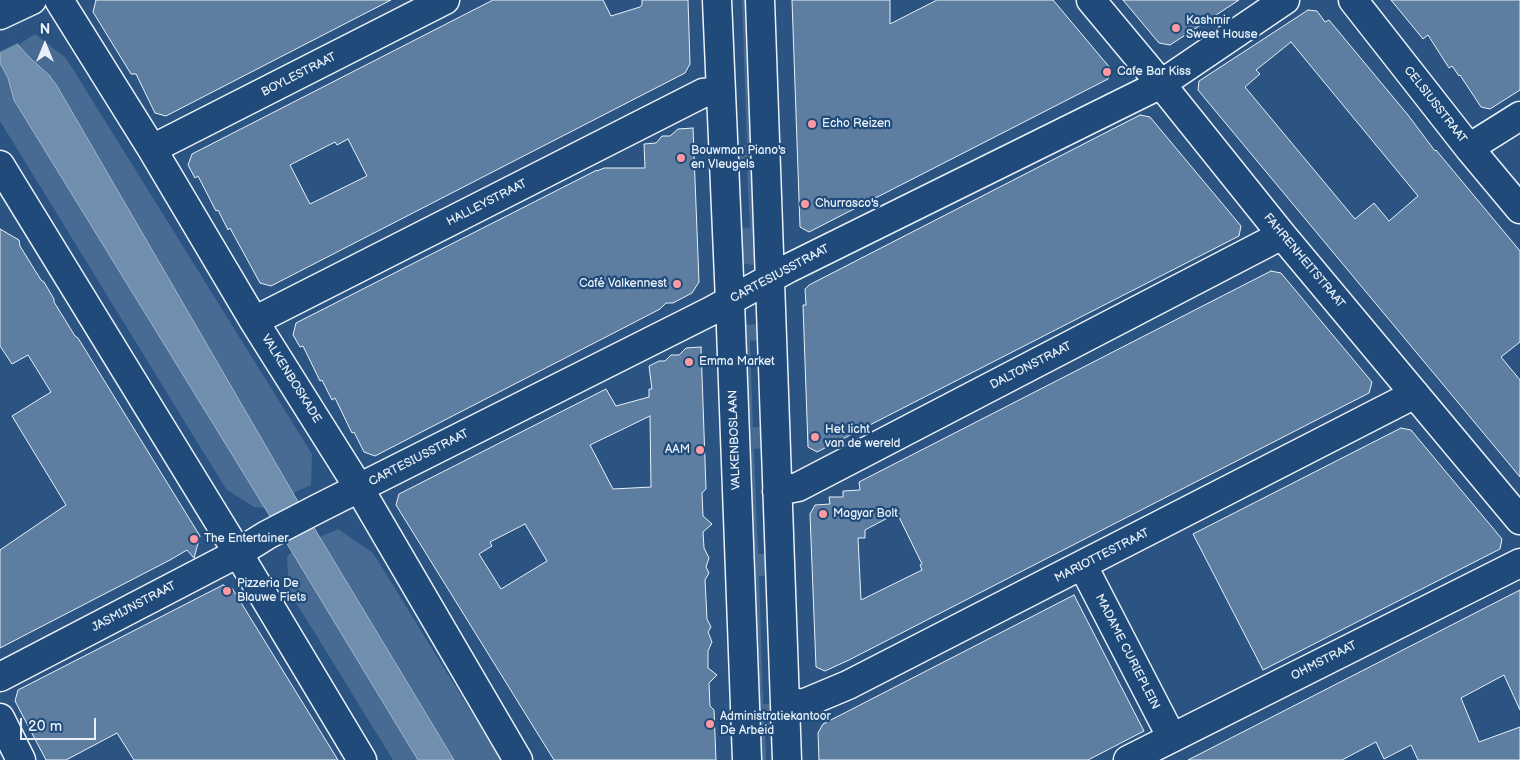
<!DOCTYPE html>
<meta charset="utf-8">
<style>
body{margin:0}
#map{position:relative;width:1520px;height:760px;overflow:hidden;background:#2b5482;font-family:"Balsamiq Sans",sans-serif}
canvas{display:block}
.north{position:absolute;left:20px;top:20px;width:50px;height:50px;-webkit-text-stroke:4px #1f4a7a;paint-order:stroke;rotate:0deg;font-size:14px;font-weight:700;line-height:20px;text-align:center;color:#e8f1f8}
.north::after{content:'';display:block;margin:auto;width:18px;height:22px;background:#e8f1f8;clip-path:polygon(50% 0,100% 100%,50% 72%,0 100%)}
.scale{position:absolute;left:20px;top:718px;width:76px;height:22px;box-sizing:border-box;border:2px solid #e8f1f8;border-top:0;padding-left:6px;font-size:15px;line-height:18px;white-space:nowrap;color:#e8f1f8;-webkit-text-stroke:4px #1f4a7a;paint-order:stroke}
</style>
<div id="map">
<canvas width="1520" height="760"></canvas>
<div class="north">N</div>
<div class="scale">20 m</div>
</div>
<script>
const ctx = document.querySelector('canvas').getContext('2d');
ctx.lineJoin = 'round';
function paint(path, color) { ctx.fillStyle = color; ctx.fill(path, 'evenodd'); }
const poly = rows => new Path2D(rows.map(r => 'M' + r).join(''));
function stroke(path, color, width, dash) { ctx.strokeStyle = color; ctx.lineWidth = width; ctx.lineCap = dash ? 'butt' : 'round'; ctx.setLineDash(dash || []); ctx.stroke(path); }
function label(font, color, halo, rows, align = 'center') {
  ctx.font = font + ' "Balsamiq Sans",sans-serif'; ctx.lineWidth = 4.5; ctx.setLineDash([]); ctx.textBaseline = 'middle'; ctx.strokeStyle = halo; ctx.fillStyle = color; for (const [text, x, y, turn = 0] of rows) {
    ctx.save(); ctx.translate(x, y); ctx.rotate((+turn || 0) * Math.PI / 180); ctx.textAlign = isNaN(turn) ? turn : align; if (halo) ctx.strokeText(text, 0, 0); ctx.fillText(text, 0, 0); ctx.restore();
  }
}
const green = poly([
 [742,0,750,0,759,259,755,264,752,265,742,263,737,229,750,228,747,166,735,166,734,145,747,145],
 [35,34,66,58,312,454,311,485,293,493,57,86,49,75,31,59,18,45],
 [0,63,8,78,14,100,265,508,254,507,226,489,0,121],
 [762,324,763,340,750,341,753,427,766,427,767,448,754,449,758,554,770,554,771,575,759,576,763,704,776,704,777,725,765,726,766,760,756,760,741,325],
 [338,529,373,553,501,760,454,760,320,537],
 [292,552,418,760,393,760,289,591,287,556]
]);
const water = poly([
 [0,18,18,45,31,59,49,75,57,86,293,493,454,760,418,760,292,552,14,100,8,78,0,63,0,18]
]);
const pier = poly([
 [0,17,18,43,0,52]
]);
const building = poly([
 [96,0,391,0,166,116,155,113,136,74,131,74,93,12,96,0],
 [493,0,603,0,611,16,640,7,642,5,642,0,688,0,690,64,685,73,271,286,260,283,230,228,228,230,218,210,216,211,198,176,195,178,188,165,192,154,493,0],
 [348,139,367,176,310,204,290,165,335,142,337,145,348,139],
 [792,0,890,0,890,24,937,0,1053,0,1111,69,1108,79,809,232,800,227,792,0],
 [1123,0,1239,0,1170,45,1159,43,1123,0],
 [1391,0,1520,0,1520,90,1490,109,1481,107,1460,75,1459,76,1452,66,1449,68,1428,35,1423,39,1391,0],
 [1308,10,1317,11,1325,22,1329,20,1408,115,1435,151,1436,150,1520,251,1520,342,1501,357,1520,380,1520,477,1198,90,1199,81,1308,10],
 [1291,42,1418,196,1389,221,1374,203,1355,219,1245,87,1260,74,1256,70,1291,42],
 [1140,115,1150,117,1241,226,1239,236,817,452,808,447,803,305,806,305,805,289,809,285,1140,115],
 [693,128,699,282,692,293,673,303,666,303,660,309,635,322,375,456,364,452,354,432,352,433,335,398,332,400,322,380,320,381,303,346,300,347,293,335,296,323,597,170,597,171,604,168,645,168,644,144,656,143,662,136,670,136,678,129,693,128],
 [0,229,19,240,20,246,41,280,44,282,54,299,54,302,75,336,78,338,200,536,194,558,187,550,170,560,0,648,0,550,66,505,12,416,51,392,28,355,12,364,0,346,0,229],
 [1271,271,1281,273,1372,382,1369,393,849,660,825,671,816,667,810,514,815,505,830,504,829,497,843,497,843,491,860,490,859,482,1271,271],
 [897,513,922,564,920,565,922,570,861,600,858,538,865,538,865,530,897,513],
 [701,347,706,489,702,493,703,516,712,524,703,532,704,548,709,558,706,567,709,573,705,580,707,619,711,627,708,632,712,642,708,651,708,668,717,675,709,683,710,706,714,710,716,760,554,760,396,505,399,494,606,389,616,406,649,397,649,389,652,389,649,366,659,361,665,361,671,355,679,355,686,348,701,347],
 [650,416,651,487,613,489,590,445,650,416],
 [525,524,547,561,501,589,479,554,492,546,490,542,525,524],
 [1401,428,1411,430,1502,539,1500,549,1263,670,1193,534,1401,428],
 [223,585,232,588,338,760,134,760,117,733,66,760,46,760,15,701,18,690,223,585],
 [1520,590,1520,710,1504,675,1461,698,1479,742,1520,727,1520,760,1418,760,1411,745,1384,759,1376,742,1342,760,1188,760,1520,590],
 [1074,595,1144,731,1088,760,819,760,818,733,823,724,1074,595]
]);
const minor = poly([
 [59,0,152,149,254,321,359,488,518,760],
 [717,0,730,301,747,760],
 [760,0,787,760],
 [1091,0,1161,84,1282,235,1520,520],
 [1353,0,1469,148,1520,209],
 [0,15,32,0],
 [1469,148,1520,116],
 [152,149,445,0],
 [0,165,238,553,362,760],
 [254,321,703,93,721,91],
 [777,491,798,487,1282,235],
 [1083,566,1172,738],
 [0,677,238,553,267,535,319,508,711,311,789,268,1161,84,1285,0],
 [785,704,805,703,848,685,1415,394],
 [0,718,21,760],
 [1128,760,1520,563]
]);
const markers = [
 [1176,28,5,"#ff9aa2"],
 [1107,72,5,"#ff9aa2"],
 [812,124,5,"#ff9aa2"],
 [681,158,5,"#ff9aa2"],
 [805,204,5,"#ff9aa2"],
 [677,284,5,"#ff9aa2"],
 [689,362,5,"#ff9aa2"],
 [815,437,5,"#ff9aa2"],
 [700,450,5,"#ff9aa2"],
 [823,514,5,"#ff9aa2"],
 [194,539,5,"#ff9aa2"],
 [227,591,5,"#ff9aa2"],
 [710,724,5,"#ff9aa2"]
];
const poiNames = [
 ["Kashmir",1186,21],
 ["Sweet House",1186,35],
 ["Cafe Bar Kiss",1117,72],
 ["Echo Reizen",822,124],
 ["Bouwman Piano's",691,151],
 ["en Vleugels",691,165],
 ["Churrasco's",815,204],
 ["Café Valkennest",667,284,"right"],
 ["Emma Market",699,362],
 ["Het licht",825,430],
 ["van de wereld",825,444],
 ["AAM",690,450,"right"],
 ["Magyar Bolt",833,514],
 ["The Entertainer",204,539],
 ["Pizzeria De",237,584],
 ["Blauwe Fiets",237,598],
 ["Administratiekantoor",720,717],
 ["De Arbeid",720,731]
];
const streetNames = [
 ["BOYLESTRAAT",299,75,-27],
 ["CELSIUSSTRAAT",1435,105,52],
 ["HALLEYSTRAAT",487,203,-27],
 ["FAHRENHEITSTRAAT",1304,261,50],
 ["CARTESIUSSTRAAT",780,274,-28],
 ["DALTONSTRAAT",1031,366,-27],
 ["VALKENBOSKADE",291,379,58],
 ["VALKENBOSLAAN",735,440,-92],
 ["CARTESIUSSTRAAT",419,458,-27],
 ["MARIOTTESTRAAT",1102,556,-27],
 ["JASMIJNSTRAAT",134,607,-28],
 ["MADAME CURIEPLEIN",1127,652,63],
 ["OHMSTRAAT",1324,661,-27]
];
paint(green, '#476b93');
paint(water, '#708ead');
stroke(water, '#a0b6cb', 1);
paint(pier, '#2b5482');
paint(building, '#5d7da1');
stroke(building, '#e8f1f8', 1);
stroke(minor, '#e8f1f8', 31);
stroke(minor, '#1f4a7a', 28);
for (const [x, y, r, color] of markers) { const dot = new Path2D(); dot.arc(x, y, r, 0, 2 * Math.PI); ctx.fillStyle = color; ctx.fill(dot); stroke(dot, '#1f4a7a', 2); }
label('12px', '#e8f1f8', '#1f4a7a', poiNames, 'left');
label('12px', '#e8f1f8', '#1f4a7a', streetNames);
</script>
